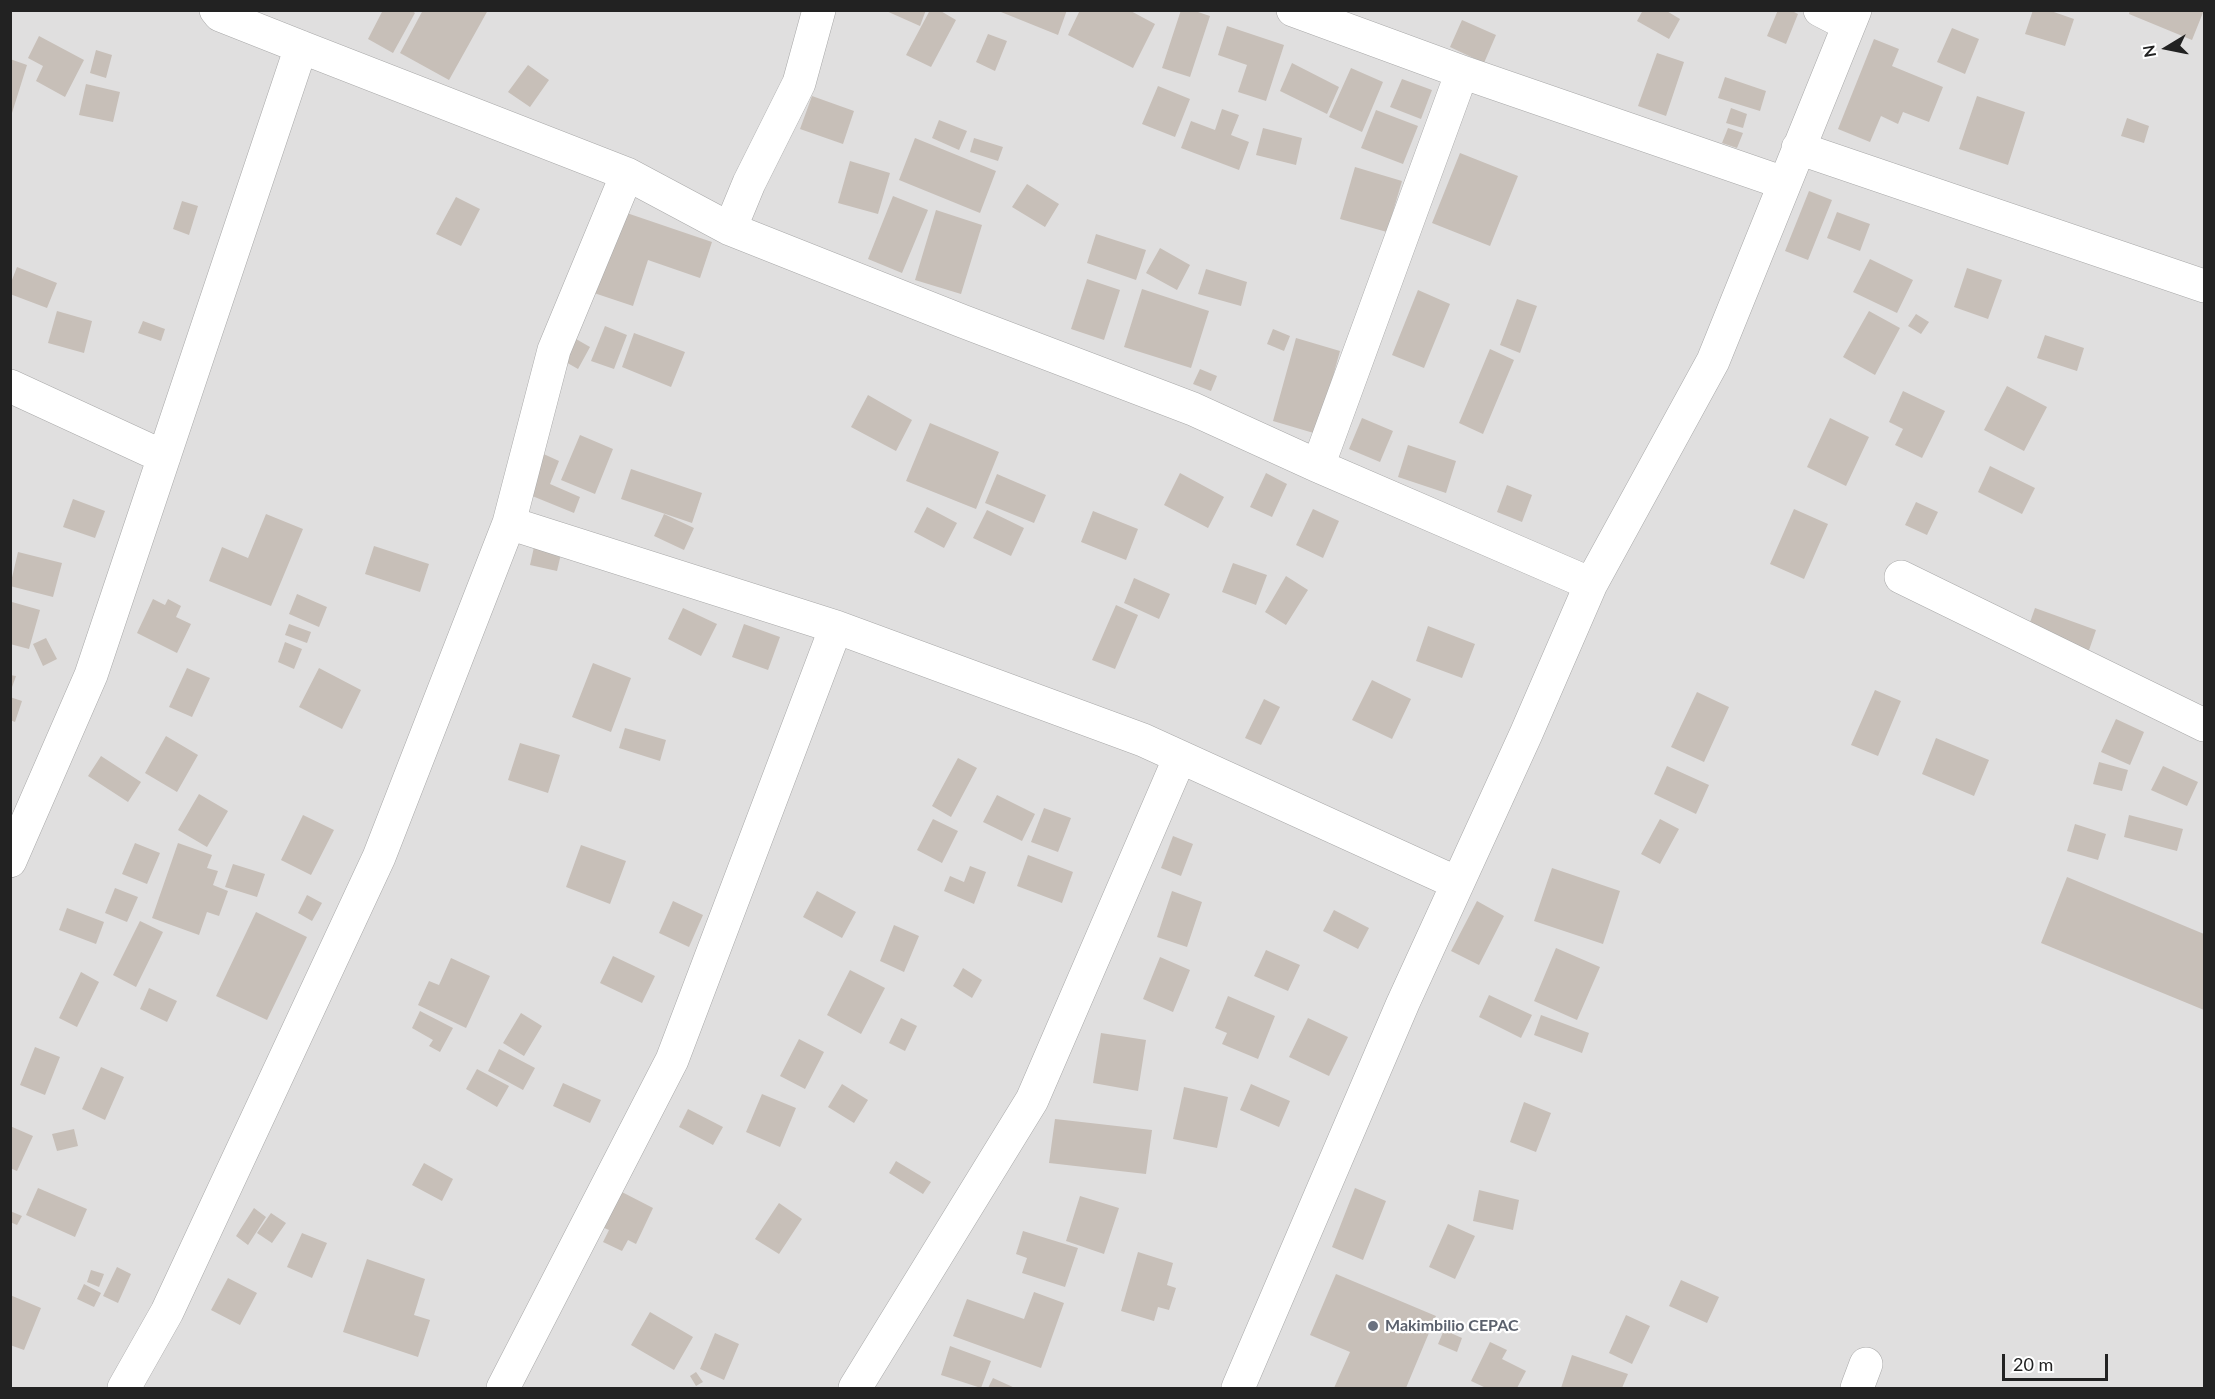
<!DOCTYPE html>
<style>
body{margin:0}
#map{position:relative;width:2215px;height:1399px;overflow:hidden;background:#f2efe9;font-family:Lato,sans-serif}
canvas{display:block}
.frame{position:absolute;inset:0;border:12px solid #222;pointer-events:none}
.north{position:absolute;left:2137px;top:18px;width:60px;height:60px;-webkit-text-stroke:4px #fff;paint-order:stroke;rotate:260deg;font-size:16px;font-weight:700;line-height:24px;text-align:center;color:#222}
.north::after{content:'';display:block;margin:auto;width:21px;height:27px;background:#222;clip-path:polygon(50% 0,100% 100%,50% 72%,0 100%)}
.scale{position:absolute;left:2002px;top:1354px;width:106px;height:27px;box-sizing:border-box;border:3px solid #222;border-top:0;padding-left:8px;font-size:18px;line-height:21px;white-space:nowrap;color:#222;-webkit-text-stroke:4px #fff;paint-order:stroke}
</style>
<div id="map">
<canvas width="2215" height="1399"></canvas>
<div class="frame"></div>
<div class="north">N</div>
<div class="scale">20 m</div>
</div>
<script>
const ctx = document.querySelector('canvas').getContext('2d');
ctx.lineJoin = 'round';
function paint(path, color) { ctx.fillStyle = color; ctx.fill(path, 'evenodd'); }
const poly = rows => new Path2D(rows.map(r => 'M' + r).join(''));
function stroke(path, color, width, dash) { ctx.strokeStyle = color; ctx.lineWidth = width; ctx.lineCap = dash ? 'butt' : 'round'; ctx.setLineDash(dash || []); ctx.stroke(path); }
function label(font, color, halo, rows, align = 'center') {
  ctx.font = font + ' Lato,sans-serif'; ctx.lineWidth = 4.5; ctx.setLineDash([]); ctx.textBaseline = 'middle'; ctx.strokeStyle = halo; ctx.fillStyle = color; for (const [text, x, y, turn = 0] of rows) {
    ctx.save(); ctx.translate(x, y); ctx.rotate((+turn || 0) * Math.PI / 180); ctx.textAlign = isNaN(turn) ? turn : align; if (halo) ctx.strokeText(text, 0, 0); ctx.fillText(text, 0, 0); ctx.restore();
  }
}
const residential = poly([
 [11,11,2204,11,2204,1388,11,1388]
]);
const building = poly([
 [383,10,411,10,415,13,393,53,368,39],
 [423,10,488,10,449,80,400,53],
 [884,10,926,10,920,26],
 [930,10,939,10,956,20,931,67,906,55],
 [996,10,1067,10,1058,35],
 [1080,10,1129,10,1155,24,1133,68,1068,35],
 [1181,10,1192,10,1210,16,1190,77,1162,68],
 [1643,10,1665,10,1680,19,1669,39,1637,21],
 [1778,10,1790,10,1798,14,1786,44,1767,36],
 [2033,10,2048,10,2074,19,2065,46,2025,34],
 [2130,10,2204,10,2192,40,2129,14],
 [1462,20,1496,35,1484,63,1450,47],
 [1227,26,1284,45,1266,101,1238,92,1247,65,1218,55],
 [1952,28,1979,39,1965,74,1937,62],
 [988,34,1007,41,995,71,976,62],
 [39,36,84,60,65,97,36,81,43,66,28,58],
 [1874,39,1899,49,1892,66,1943,87,1929,122,1903,112,1898,124,1881,116,1870,142,1838,129],
 [96,50,112,55,106,78,90,73],
 [1657,53,1684,62,1666,116,1638,106],
 [10,59,27,65,12,113,10,112],
 [1292,63,1339,87,1327,114,1280,91],
 [528,65,549,80,530,107,508,92],
 [1351,68,1383,82,1362,132,1329,117],
 [1725,77,1766,91,1760,111,1718,98],
 [1402,79,1432,90,1421,119,1390,107],
 [86,84,120,92,113,122,79,115],
 [1158,86,1190,99,1175,137,1142,124],
 [812,96,854,111,843,144,800,129],
 [1977,96,2025,112,2008,165,1959,149],
 [1731,108,1747,114,1743,128,1726,123],
 [1222,109,1239,115,1231,135,1249,142,1239,170,1181,148,1191,121,1215,130],
 [1376,110,1418,126,1403,164,1361,148],
 [2127,118,2149,126,2144,143,2121,136],
 [939,120,967,131,959,150,932,138],
 [1263,128,1302,138,1296,165,1256,155],
 [1728,128,1743,133,1737,148,1722,143],
 [915,138,996,171,980,213,899,180],
 [974,138,1003,147,998,161,970,152],
 [1460,153,1518,176,1490,246,1432,223],
 [850,161,890,173,878,214,838,203],
 [1355,167,1402,181,1387,232,1340,219],
 [1027,184,1059,204,1045,227,1012,207],
 [1809,191,1832,200,1808,260,1785,251],
 [893,196,928,210,902,273,868,259],
 [456,197,480,209,461,246,436,234],
 [182,201,198,206,189,235,173,229],
 [615,209,712,242,700,278,648,260,633,306,588,291],
 [936,210,982,225,961,294,915,280],
 [1837,212,1870,224,1860,251,1827,238],
 [1096,234,1146,250,1136,280,1087,263],
 [1160,248,1190,265,1177,290,1146,273],
 [1870,259,1913,280,1897,313,1853,292],
 [17,267,57,283,47,308,10,294,10,285],
 [1967,268,2002,280,1988,319,1954,307],
 [1206,269,1247,282,1241,306,1198,294],
 [1087,279,1120,290,1104,340,1071,329],
 [1142,289,1209,311,1191,368,1124,347],
 [1418,290,1450,304,1424,368,1392,355],
 [1517,299,1537,306,1520,353,1500,345],
 [57,311,92,321,84,353,48,343],
 [1869,311,1900,328,1875,375,1843,357],
 [1916,314,1929,322,1921,334,1908,326],
 [143,321,165,329,161,341,138,333],
 [605,326,627,335,614,369,591,361],
 [1273,329,1290,336,1284,351,1267,344],
 [634,333,685,352,671,387,622,367],
 [569,335,590,347,578,369,557,357],
 [2045,335,2084,348,2077,371,2037,358],
 [1296,338,1340,351,1317,434,1273,421],
 [1490,349,1514,360,1483,434,1459,423],
 [1200,369,1217,376,1211,391,1193,384],
 [2007,386,2047,407,2024,451,1984,430],
 [1903,391,1945,411,1922,458,1895,445,1903,429,1889,422],
 [868,395,912,420,896,451,851,427],
 [1362,418,1393,431,1380,462,1349,449],
 [1830,418,1869,437,1846,486,1807,467],
 [930,423,999,452,976,509,906,481],
 [580,435,613,449,595,494,561,480],
 [1408,445,1456,461,1446,493,1398,477],
 [537,451,559,461,550,484,580,497,574,513,520,491],
 [1990,466,2035,488,2022,514,1978,492],
 [631,469,702,493,692,523,621,499],
 [1180,473,1224,497,1208,528,1164,505],
 [1266,473,1287,484,1272,517,1250,507],
 [997,474,1046,495,1034,523,985,503],
 [1507,485,1532,495,1522,522,1497,512],
 [73,499,105,511,95,538,63,527],
 [1916,502,1938,512,1927,535,1905,525],
 [927,507,957,523,944,548,914,532],
 [1313,509,1339,521,1323,558,1296,545],
 [1794,509,1828,524,1804,579,1770,564],
 [987,510,1024,528,1011,556,973,538],
 [1093,511,1138,529,1126,560,1081,542],
 [266,514,303,529,271,606,209,581,222,547,248,558],
 [664,514,694,528,684,550,654,536],
 [374,546,429,564,420,592,365,574],
 [534,547,561,554,557,571,530,565],
 [18,552,62,563,53,597,10,586],
 [1233,563,1267,575,1256,605,1222,592],
 [1286,576,1308,590,1286,625,1265,612],
 [1134,578,1170,594,1159,619,1124,603],
 [297,594,327,607,319,627,289,614],
 [153,599,165,605,168,599,181,606,176,617,191,624,177,653,137,633],
 [12,602,40,610,29,649,10,644],
 [1116,605,1138,615,1115,669,1092,660],
 [683,608,717,624,701,656,668,639],
 [2035,608,2096,630,2088,653,2027,631],
 [289,624,311,632,307,643,285,635],
 [744,624,780,637,768,670,732,657],
 [1428,626,1475,644,1462,678,1416,661],
 [46,638,57,659,43,666,33,644],
 [285,642,302,649,294,669,278,662],
 [593,663,631,678,611,732,572,717],
 [187,668,210,678,192,717,169,707],
 [319,668,361,690,342,729,299,707],
 [10,675,16,676,11,690,10,690],
 [1372,680,1411,699,1392,739,1352,720],
 [1875,690,1901,701,1878,756,1851,745],
 [1697,692,1729,707,1704,762,1671,747],
 [10,697,22,701,15,722,10,720],
 [1264,699,1280,707,1261,745,1245,738],
 [2116,719,2144,732,2130,765,2101,752],
 [625,728,666,740,660,761,619,748],
 [166,736,198,755,177,792,145,773],
 [1936,738,1989,760,1974,796,1922,774],
 [520,743,560,755,548,793,508,780],
 [101,756,141,782,128,802,88,776],
 [958,758,977,768,951,817,932,806],
 [2099,762,2128,770,2122,791,2093,784],
 [1667,766,1709,785,1696,814,1654,794],
 [2163,766,2198,782,2187,806,2151,790],
 [199,794,228,811,207,847,178,830],
 [997,795,1035,814,1022,841,983,822],
 [1044,808,1071,818,1058,852,1031,842],
 [303,815,334,830,311,875,281,860],
 [2129,815,2183,829,2177,851,2124,837],
 [933,819,958,831,942,863,917,850],
 [1660,819,1679,829,1660,864,1641,854],
 [2075,824,2106,834,2098,860,2067,851],
 [1173,836,1193,844,1181,876,1161,868],
 [135,843,160,853,147,884,122,874],
 [178,843,212,855,207,868,218,871,213,885,228,891,219,916,207,912,199,935,152,918],
 [581,845,626,861,610,904,566,887],
 [1028,855,1073,872,1062,903,1017,886],
 [233,864,265,874,257,897,225,887],
 [970,866,986,872,974,904,944,891,950,876,964,882],
 [1552,868,1620,891,1603,944,1534,921],
 [2067,877,2204,934,2204,1010,2041,943],
 [115,888,138,897,127,922,105,913],
 [817,891,856,912,842,938,803,917],
 [1172,891,1202,902,1187,947,1157,937],
 [307,895,322,903,312,921,298,913],
 [673,901,703,915,689,947,659,933],
 [1477,901,1504,916,1479,965,1451,951],
 [67,908,104,922,96,944,59,930],
 [1334,910,1369,928,1358,949,1323,931],
 [256,912,307,937,267,1020,216,996],
 [140,921,163,932,136,987,113,975],
 [894,925,919,936,904,972,880,961],
 [1556,948,1600,967,1577,1020,1534,1001],
 [1266,950,1300,965,1288,991,1254,976],
 [613,956,655,976,642,1003,600,983],
 [1160,957,1190,970,1173,1012,1143,999],
 [451,958,490,976,466,1028,418,1005,429,981,439,985],
 [963,968,982,980,972,998,953,986],
 [850,970,885,988,861,1034,827,1015],
 [81,972,99,982,77,1027,59,1018],
 [149,988,177,1001,167,1022,140,1009],
 [1489,995,1532,1015,1521,1038,1479,1017],
 [1228,996,1275,1016,1258,1059,1222,1044,1227,1033,1215,1028],
 [420,1011,453,1028,440,1052,429,1046,433,1040,412,1028],
 [521,1013,542,1026,524,1056,503,1043],
 [1541,1015,1589,1033,1582,1053,1534,1035],
 [901,1018,917,1026,905,1051,889,1043],
 [1308,1018,1348,1037,1329,1076,1289,1057],
 [1101,1033,1146,1040,1138,1091,1093,1083],
 [799,1039,824,1052,805,1089,780,1076],
 [35,1047,60,1057,45,1095,20,1085],
 [499,1049,535,1068,523,1090,488,1071],
 [101,1067,124,1077,105,1120,82,1109],
 [477,1069,509,1086,497,1107,466,1089],
 [563,1083,601,1100,590,1123,553,1106],
 [842,1084,868,1100,854,1123,828,1107],
 [1251,1084,1290,1101,1279,1127,1240,1110],
 [1184,1087,1228,1097,1217,1148,1173,1139],
 [762,1094,796,1108,780,1147,746,1132],
 [1524,1102,1551,1113,1536,1152,1510,1142],
 [688,1109,723,1127,713,1145,679,1127],
 [1055,1119,1152,1130,1146,1174,1049,1163],
 [10,1126,33,1136,17,1171,10,1168],
 [74,1129,78,1146,57,1151,52,1134],
 [896,1161,931,1182,923,1194,889,1173],
 [424,1163,453,1179,442,1201,412,1185],
 [38,1188,87,1209,75,1237,26,1215],
 [1355,1188,1386,1201,1363,1260,1332,1247],
 [1479,1190,1519,1200,1513,1230,1473,1221],
 [620,1191,653,1208,636,1244,628,1240,622,1251,603,1242,609,1230,602,1227],
 [1080,1196,1119,1208,1104,1254,1066,1241],
 [779,1203,802,1219,779,1254,755,1239],
 [254,1208,266,1217,248,1245,236,1236],
 [10,1211,22,1216,17,1225,10,1222],
 [271,1213,286,1223,272,1243,257,1233],
 [1448,1224,1475,1236,1455,1279,1429,1267],
 [1023,1231,1078,1248,1065,1287,1022,1273,1027,1258,1016,1254],
 [302,1233,327,1243,312,1278,287,1267],
 [1138,1252,1173,1263,1167,1285,1176,1288,1169,1310,1158,1307,1154,1321,1121,1311],
 [367,1259,425,1279,414,1315,430,1320,418,1357,343,1332],
 [117,1267,131,1274,118,1303,103,1296],
 [91,1270,104,1274,99,1287,87,1282],
 [1336,1274,1436,1316,1406,1388,1334,1388,1350,1352,1310,1335],
 [228,1278,257,1293,240,1325,211,1310],
 [1681,1280,1719,1297,1707,1323,1669,1306],
 [84,1284,101,1293,94,1307,77,1299],
 [1034,1292,1064,1303,1041,1368,953,1336,967,1299,1024,1319],
 [10,1295,41,1308,24,1350,10,1345],
 [650,1312,693,1337,674,1370,631,1345],
 [1626,1315,1650,1326,1632,1364,1609,1353],
 [1444,1330,1462,1338,1457,1352,1438,1344],
 [715,1333,739,1344,724,1380,700,1369],
 [1490,1342,1507,1350,1502,1359,1526,1371,1517,1388,1486,1388,1471,1381],
 [950,1346,991,1361,981,1388,941,1375],
 [1572,1355,1628,1374,1622,1388,1561,1388],
 [696,1372,703,1382,696,1386,690,1376],
 [993,1378,1015,1388,988,1388]
]);
const street = poly([
 [216,10,220,15,301,47],
 [1293,10,1462,72,1784,183],
 [1820,10,1849,25],
 [1798,148,2204,286],
 [730,229,749,183,799,83,819,10],
 [10,386,164,457],
 [1318,466,1462,72],
 [509,523,836,627,1143,740,1457,883],
 [1901,577,2204,725],
 [10,861,91,675,301,47,627,174,730,229,962,321,1193,409,1318,466,1591,584],
 [124,1388,167,1312,379,857,509,523,554,350,627,174],
 [503,1388,672,1060,836,627],
 [855,1388,1032,1100,1180,757],
 [1238,1388,1403,1003,1526,734,1591,584,1713,361,1855,10],
 [1857,1388,1866,1364]
]);
const markers = [
 [1373,1326,6,"#6b7280"]
];
const worshipNames = [
 ["Makimbilio CEPAC",1385,1326]
];
paint(residential, '#e0dfdf');
paint(building, '#c7bfb8');
stroke(street, '#a9a9a9', 34);
stroke(street, '#fff', 33);
for (const [x, y, r, color] of markers) { const dot = new Path2D(); dot.arc(x, y, r, 0, 2 * Math.PI); ctx.fillStyle = color; ctx.fill(dot); stroke(dot, '#fff', 2); }
label('bold 16px', '#5b616d', '#fff', worshipNames, 'left');
</script>
